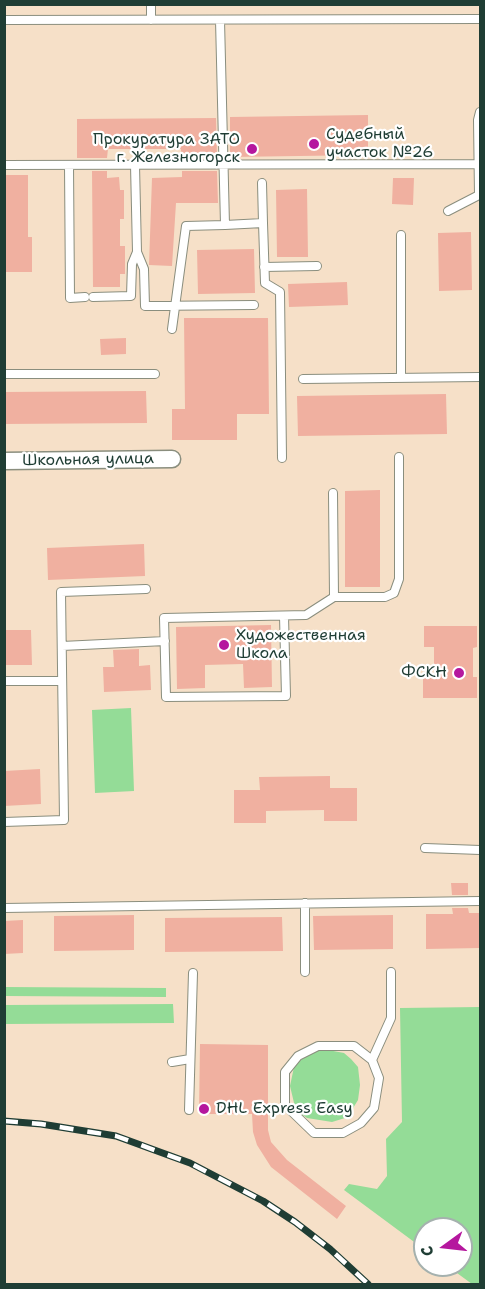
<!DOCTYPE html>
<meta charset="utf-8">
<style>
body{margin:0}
#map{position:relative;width:485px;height:1289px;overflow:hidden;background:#f6e0c8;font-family:"Shantell Sans",sans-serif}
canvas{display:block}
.frame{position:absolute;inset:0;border:6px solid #1f3d34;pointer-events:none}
.north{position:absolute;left:413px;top:1217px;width:60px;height:60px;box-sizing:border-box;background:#fff;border:2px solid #a5b1ae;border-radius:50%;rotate:255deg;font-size:16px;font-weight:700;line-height:24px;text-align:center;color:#1f3d34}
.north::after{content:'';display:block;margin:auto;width:21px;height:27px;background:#b5179e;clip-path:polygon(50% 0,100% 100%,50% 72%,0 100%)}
</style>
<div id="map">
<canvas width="485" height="1289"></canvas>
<div class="frame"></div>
<div class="north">С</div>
</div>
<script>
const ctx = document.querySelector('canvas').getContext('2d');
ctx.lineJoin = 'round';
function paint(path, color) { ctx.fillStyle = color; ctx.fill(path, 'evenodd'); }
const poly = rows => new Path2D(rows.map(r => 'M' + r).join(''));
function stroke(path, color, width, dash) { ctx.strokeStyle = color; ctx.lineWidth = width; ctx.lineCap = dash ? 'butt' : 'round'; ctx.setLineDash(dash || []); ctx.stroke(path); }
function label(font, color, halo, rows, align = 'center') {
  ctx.font = font + ' "Shantell Sans",sans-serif'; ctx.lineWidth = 4.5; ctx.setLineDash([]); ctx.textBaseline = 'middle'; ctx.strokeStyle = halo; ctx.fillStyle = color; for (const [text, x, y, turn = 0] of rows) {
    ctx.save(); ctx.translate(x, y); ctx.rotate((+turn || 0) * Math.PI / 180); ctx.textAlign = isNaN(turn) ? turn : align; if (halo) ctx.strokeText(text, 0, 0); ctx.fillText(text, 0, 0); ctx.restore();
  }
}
const green = poly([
 [131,708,134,791,95,793,92,710],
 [5,987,166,988,166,997,5,996],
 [173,1004,174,1023,5,1024,5,1005],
 [480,1007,480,1284,472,1284,446,1265,461,1265,461,1229,425,1229,425,1250,344,1190,349,1184,377,1189,387,1176,386,1139,402,1122,400,1008],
 [328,1050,344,1053,351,1059,358,1067,360,1085,358,1100,350,1113,345,1118,332,1122,307,1118,300,1113,295,1107,290,1086,294,1067,299,1061,315,1051]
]);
const building = poly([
 [368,115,368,155,230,157,230,117],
 [216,118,217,158,181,158,181,149,108,149,107,158,77,158,77,119],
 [92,171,107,171,107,178,119,177,120,190,124,190,124,219,120,219,120,246,125,246,125,274,120,274,120,287,93,287],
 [182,171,217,171,218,203,176,203,172,266,149,265,152,178,182,177],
 [5,175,28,175,28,237,32,237,32,272,4,272],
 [393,178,414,178,413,205,392,204],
 [307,189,308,257,277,257,276,190],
 [471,232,472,290,439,291,438,233],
 [254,249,255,293,198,294,197,250],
 [347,282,348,305,289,307,288,284],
 [184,318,268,318,269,414,237,414,237,440,172,440,172,409,185,409],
 [126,338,126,354,101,355,100,339],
 [146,391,147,423,4,424,4,392],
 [446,394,447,434,298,436,297,396],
 [380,490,380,587,345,587,345,491],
 [144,544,145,576,48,580,47,548],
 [271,625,272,687,244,688,243,664,205,665,205,688,177,689,176,627],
 [424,626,477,626,477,647,473,648,473,677,477,677,477,698,423,698,423,677,434,677,434,647,424,647],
 [4,630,31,630,32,665,4,665],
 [139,649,139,666,150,665,151,690,104,692,103,667,114,667,113,650],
 [40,769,41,804,4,806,4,771],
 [330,776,330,788,357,788,357,821,324,821,324,810,266,811,266,823,234,823,234,790,260,790,259,777],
 [451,883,468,883,468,895,452,895],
 [452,908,468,908,469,913,480,913,480,948,426,949,426,914,453,914],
 [134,915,134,950,54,951,54,916],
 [393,915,393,949,314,950,313,916],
 [282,917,283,951,165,952,165,918],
 [23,920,23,953,4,954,4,921],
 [200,1044,268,1045,268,1130,271,1142,287,1160,346,1206,337,1219,271,1167,257,1145,253,1132,252,1114,199,1114]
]);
const lane = poly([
 [151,4,151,20],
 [4,20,480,19],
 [4,165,479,164],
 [69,165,70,298,85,297],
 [262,183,263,223],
 [448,211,479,195,478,120,480,112],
 [225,225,263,223,265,283,280,292,282,458],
 [401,235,401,378],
 [137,252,144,269,145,306,254,305],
 [264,267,317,266],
 [93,297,131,296,132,264,137,252,135,165],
 [172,329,186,226,225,225,220,20],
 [4,374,155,374],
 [303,379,480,377],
 [333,493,334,597,385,597,394,593,399,579,399,457],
 [284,616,286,696,166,697,164,618,306,615,334,597],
 [62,646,165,641],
 [4,681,62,681],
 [4,822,64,820,61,592,146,589],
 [425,848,480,850],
 [305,903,305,972],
 [4,908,480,901],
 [372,1060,354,1046,318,1046,298,1056,285,1072,285,1105,314,1133,343,1133,361,1123,374,1108,379,1078,372,1060,391,1018,391,972],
 [172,1062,190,1059],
 [189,1110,193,973]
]);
const street = poly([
 [4,461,172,459]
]);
const rail = poly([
 [4,1121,41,1124,116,1136,190,1163,263,1201,295,1222,330,1249,368,1284]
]);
const markers = [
 [314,144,6,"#b5179e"],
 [252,149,6,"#b5179e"],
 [224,645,6,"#b5179e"],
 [459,673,6,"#b5179e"],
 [204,1109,6,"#b5179e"]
];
const poiNames = [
 ["Судебный",326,135],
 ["участок №26",326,153],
 ["Прокуратура ЗАТО",240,140,"right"],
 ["г. Железногорск",240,158,"right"],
 ["Художественная",236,636],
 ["Школа",236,654],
 ["ФСКН",447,673,"right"],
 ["DHL Express Easy",216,1109]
];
const streetNames = [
 ["Школьная улица",88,460,-1]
];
paint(green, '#94dc97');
paint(building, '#f0b0a0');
stroke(lane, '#8a8e7e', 10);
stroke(street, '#8a8e7e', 19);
stroke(lane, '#fff', 8);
stroke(street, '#fff', 16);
stroke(rail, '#1f3d34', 7);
stroke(rail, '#fff', 4.5, [14]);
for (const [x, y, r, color] of markers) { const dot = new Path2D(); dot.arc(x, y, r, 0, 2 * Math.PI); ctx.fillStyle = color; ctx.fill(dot); stroke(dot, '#fff', 2); }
label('16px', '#1f3d34', '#fff', poiNames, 'left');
label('16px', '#1f3d34', '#fff', streetNames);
</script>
